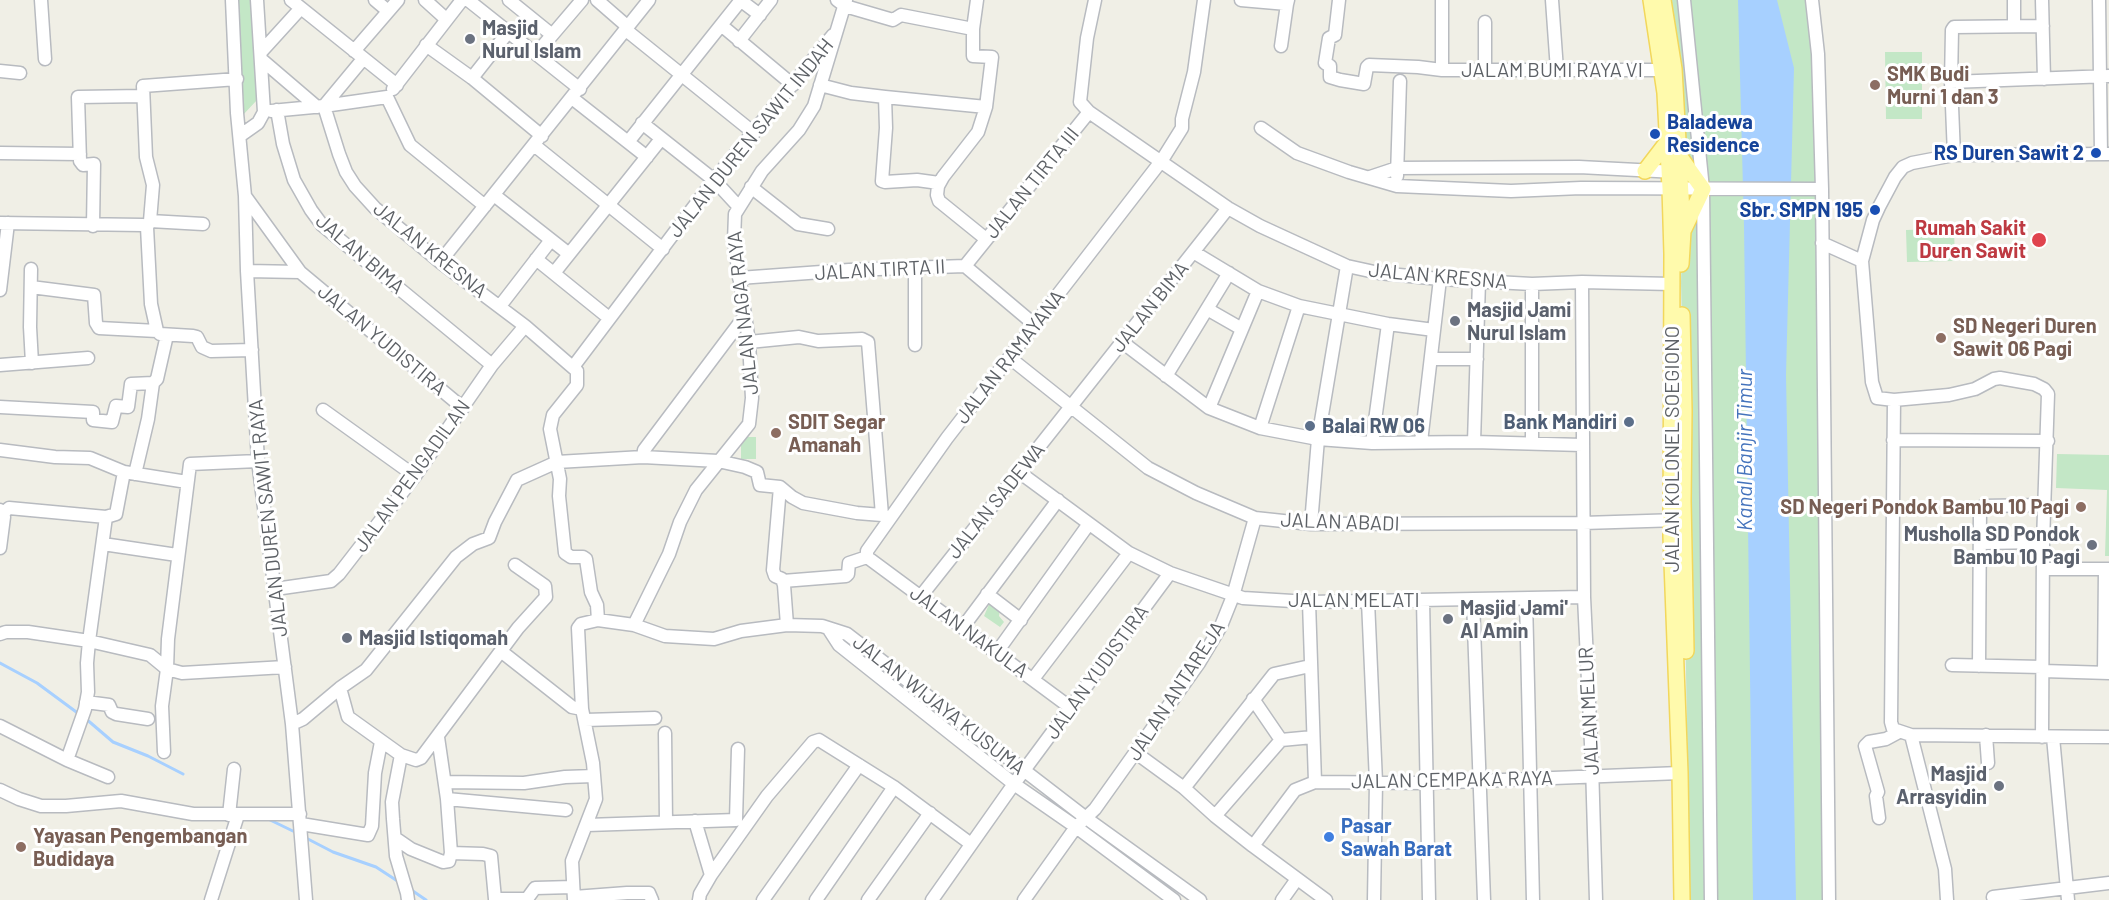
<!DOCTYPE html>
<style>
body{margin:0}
canvas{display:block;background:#f0efe6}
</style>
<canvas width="2109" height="900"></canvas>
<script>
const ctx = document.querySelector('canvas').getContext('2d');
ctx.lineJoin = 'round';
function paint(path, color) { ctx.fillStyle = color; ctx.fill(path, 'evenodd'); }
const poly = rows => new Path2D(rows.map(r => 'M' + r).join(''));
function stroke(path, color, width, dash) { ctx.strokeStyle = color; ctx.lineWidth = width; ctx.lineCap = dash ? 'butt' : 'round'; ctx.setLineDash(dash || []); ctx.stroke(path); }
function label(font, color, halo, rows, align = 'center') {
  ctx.font = font + ' Barlow,sans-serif'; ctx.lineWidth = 6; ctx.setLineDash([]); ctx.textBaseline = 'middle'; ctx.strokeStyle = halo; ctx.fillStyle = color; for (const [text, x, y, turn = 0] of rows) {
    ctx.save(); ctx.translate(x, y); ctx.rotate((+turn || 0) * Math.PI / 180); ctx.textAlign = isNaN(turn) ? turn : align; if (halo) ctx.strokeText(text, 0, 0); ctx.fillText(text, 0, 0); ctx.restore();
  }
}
const green = poly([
 [236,0,251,0,257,100,243,115],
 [1663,0,1811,0,1814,17,1829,900,1690,900,1683,501,1684,410,1681,282,1683,224],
 [1885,52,1922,52,1922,119,1886,119],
 [1954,228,1955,261,1907,262,1906,230],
 [741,437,756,437,756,459,741,459],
 [2057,454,2109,455,2109,556,2105,556,2107,490,2056,488],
 [990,602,1000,609,999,616,1004,622,1000,627,984,616]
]);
const water = poly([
 [1738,0,1777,0,1794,68,1786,375,1796,900,1753,900,1744,226]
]);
const stream = poly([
 [0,663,37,683,79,714],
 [85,718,113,742,148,756,183,774],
 [268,819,297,833],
 [306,838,333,852,376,867,399,882],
 [410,889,426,900]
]);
const minor = poly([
 [41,0,45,59],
 [232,0,237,113,245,196,247,271,258,461,292,724,306,900],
 [291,0,397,85],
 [375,0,388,11],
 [425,0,446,19],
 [468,0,580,89],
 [509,0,551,34],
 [597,0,628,27],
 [740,0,760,15],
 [837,0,845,6,893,20,901,15,973,29],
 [977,0,973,29,973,56,992,57,986,107,978,132,943,177,938,186,937,195,939,201,986,239],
 [1241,0,1287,4,1288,0],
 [1339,0,1335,35,1329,38,1325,63,1330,66,1330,77,1340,80,1364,84,1367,67,1369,65,1418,67,1442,70,1662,70],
 [1442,0,1442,70],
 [1552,0,1557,70],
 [1684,0,1703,189,1711,900],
 [1812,0,1818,54,1822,189,1829,900],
 [2014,0,2014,25],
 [2042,0,2044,79],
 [2099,0,2101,154],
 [721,25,793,85],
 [626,30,754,133],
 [739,41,771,0],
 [426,45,472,78,542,136],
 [1281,46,1287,4],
 [354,51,398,0],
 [261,52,301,8],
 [536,54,582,0],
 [363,59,324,106,339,154,346,172,355,186,375,208,440,262,525,326,577,371,577,385,553,415,550,429,560,479,559,496,565,553,571,557,583,557,586,559,591,592,597,605,598,620],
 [262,60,317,107],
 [1485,70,1485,22],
 [0,71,20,73],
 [472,78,509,31],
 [1951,82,2109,76],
 [820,85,851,93,885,97,986,107],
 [393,89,462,0],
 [387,97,410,145,485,206],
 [885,97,886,128,882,181,885,182,917,180,939,183],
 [572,98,647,157],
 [277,110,283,144,294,180,311,210,322,225,492,365],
 [271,111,324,106,387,97],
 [1089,112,1080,102,1087,38,1095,0],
 [642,123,714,180,738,206],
 [1261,128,1297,153,1349,172,1397,186,1511,191,1581,188,1822,189],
 [241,135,258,123,264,112,257,0],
 [628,142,741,0],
 [534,145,663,249],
 [0,153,80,154],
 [1954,155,1951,82,1952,30,1954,27,2043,26],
 [1397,176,1400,81],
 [1370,177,1397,168,1579,167,1676,172],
 [751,187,798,224,828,229],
 [494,195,569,254],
 [245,196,300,272,463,408],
 [150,221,203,224],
 [0,223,143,225,147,227],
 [93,226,94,164,83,165,80,161,78,97,143,96],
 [147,227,150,221,153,185,146,157,143,86,237,79],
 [147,227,151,304,157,331,160,334,193,336,197,337,202,347,211,351,252,350],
 [1822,243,1862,261],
 [1195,253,1258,291,1299,306,1388,324,1434,330],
 [536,259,609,318],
 [440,262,649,0],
 [965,266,1089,112,1228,208,1260,226,1347,266,1379,273,1440,279,1532,284,1582,282,1672,284],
 [915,268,915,345],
 [31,269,30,327,32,363],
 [247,271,300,272],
 [554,273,661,139],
 [739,278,849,270,965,266,1035,325],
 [1582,282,1584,597,1592,765,1596,900],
 [1532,284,1532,444],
 [31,287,94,295,96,323,99,328,157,331],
 [0,290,8,223],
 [500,306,551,240],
 [1207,309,1242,329],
 [749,342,799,337,818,341,862,339,868,342,882,515],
 [1122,342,1209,408,1260,428,1318,439,1372,443,1474,442,1582,445],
 [1010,358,1148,468,1196,493,1255,518,1311,524,1583,523,1679,520],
 [1431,359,1477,359],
 [0,365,88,358],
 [573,367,714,180,833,35],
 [1166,376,1229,273],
 [1894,400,1891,722,1893,729,1911,735,2109,737],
 [0,407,93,412,93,420,112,422,116,406,128,407,131,384,153,383],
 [1209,408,1258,291],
 [323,410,415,476],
 [1260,428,1299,306],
 [1893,440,2048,441],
 [1421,442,1440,279],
 [1474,442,1479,281],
 [1372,443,1388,324],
 [0,450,55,457,90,458,124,472,187,482],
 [643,457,644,450,744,317],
 [1019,472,1129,553,1170,573,1243,598,1309,602,1584,597],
 [135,474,148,419,153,383,157,379,167,335],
 [780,487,773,570,775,576,782,579,784,585,787,625],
 [0,510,4,517,0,548],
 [3,513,9,508,106,517],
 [1311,524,1318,439,1347,266],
 [1981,543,2043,542],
 [103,544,177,555],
 [867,557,867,551,947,438,1162,160,1182,128,1182,119,1194,72,1204,0],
 [867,557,1071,708],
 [2044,569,2109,569],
 [783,581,846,576,848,574,849,563,867,557],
 [275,589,331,581,339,574,415,476,492,365,525,326],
 [987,594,1021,620],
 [921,596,1228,208],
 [1526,599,1533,900],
 [1423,600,1429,900],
 [1473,600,1484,900],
 [1368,601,1376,782,1374,900],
 [1309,602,1315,782],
 [634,625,669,554,680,522,696,490,749,424,752,398,749,342,734,241,735,214,762,171,799,130,814,106,846,0],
 [963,627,1058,500],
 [828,628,839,645,1014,784,1076,827,1174,900],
 [0,634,6,632,28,632,89,641,150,655,167,669,182,673,285,667],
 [502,652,572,707,582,709],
 [997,652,1088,525],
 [1952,665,2042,667],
 [1979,666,1980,508,1983,506,2044,505],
 [2043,671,2109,673],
 [2104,672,2105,569],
 [1033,679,1129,553],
 [340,688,348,717,401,755,416,760,421,758,518,628,546,597,545,586,515,565],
 [1253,699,1281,740],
 [86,702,109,705,112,712,116,714,148,719],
 [585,720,655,718],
 [292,724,303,719,340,688,366,670,456,557,473,544,489,538,495,522,517,480,557,462,643,457,718,461,745,467,757,472,760,485,780,487,792,497,803,503,857,513,882,515,889,519],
 [0,726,67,760],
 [665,733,666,822],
 [1911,735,1945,869,1947,900],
 [1986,735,1988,763],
 [2042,737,2043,542,2048,394,2044,389,2034,384,2000,378,1994,379,1975,389,1949,395,1894,400,1877,398,1872,382,1862,261,1873,220,1879,207,1895,177,1903,167,1912,163,1954,155,2109,154],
 [2053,737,2068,900],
 [164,752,162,706,167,669,168,639,190,464,258,461],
 [1136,753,1184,788,1215,816,1253,846,1326,900],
 [401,755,392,802,393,819,396,856,407,893,408,900],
 [108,777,67,760,85,709,88,692,87,663,89,641,106,517,116,514,124,472],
 [445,782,524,783,565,777,594,776],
 [1184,788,1274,674,1310,666],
 [0,790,19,799,41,806,66,806,121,801,193,814,300,814],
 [447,799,566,810],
 [229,815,234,769],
 [1215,816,1281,740,1313,737],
 [1879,818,1876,796,1878,792,1865,746,1869,742,1886,739,1899,732],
 [695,821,711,875],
 [301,824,368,835,372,826,375,773,381,742],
 [587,825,736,820,738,749],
 [395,838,411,849,443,862,449,861,451,853,447,799,438,737],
 [1253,846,1295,790,1315,782,1427,783,1680,773],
 [451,853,483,854,491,856,495,899,527,899,535,888,573,887],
 [574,897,627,893,649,893,652,900],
 [1993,897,2109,883],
 [211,900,238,815],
 [574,900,572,861,596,799,593,763,582,709,578,628,581,624,598,620,634,625,665,636,714,639,741,631,787,625,822,626,847,634,1086,818,1200,900],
 [699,900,700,894,711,875,767,796,813,742,819,740,894,787,971,844],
 [763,900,859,765],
 [816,900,894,787],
 [868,900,930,813],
 [932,900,1011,788,1170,573],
 [1024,900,1076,827,1095,809,1199,663,1221,626,1233,596,1255,518],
 [1282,900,1297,879]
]);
const major = poly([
 [1651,0,1665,93,1670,188,1672,254,1671,536,1680,773,1682,900],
 [1663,0,1674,69,1683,231,1681,264],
 [1678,154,1703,189,1684,229],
 [1645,171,1668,141],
 [1682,315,1684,411,1683,501,1686,651]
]);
const markers = [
 [470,39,6,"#6b7280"],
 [1875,85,6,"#8d6e63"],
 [1655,134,6,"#1a4fb4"],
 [2096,153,6,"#1a4fb4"],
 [1875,210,6,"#1a4fb4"],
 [2039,240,8,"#e0444e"],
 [1455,321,6,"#6b7280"],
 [1941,338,6,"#8d6e63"],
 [1629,422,6,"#5c6f8a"],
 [1310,426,6,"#5c6f8a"],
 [776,433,6,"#8d6e63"],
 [2081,507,6,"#8d6e63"],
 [2092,545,6,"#6b7280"],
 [1448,619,6,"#6b7280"],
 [347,638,6,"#6b7280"],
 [1999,786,6,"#6b7280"],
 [1329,837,6,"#3f7fe0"],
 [21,847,6,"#8d6e63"]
];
const worshipNames = [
 ["Masjid",482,28],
 ["Nurul Islam",482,51],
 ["Masjid Jami",1467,310],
 ["Nurul Islam",1467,333],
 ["Musholla SD Pondok",2080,534,"right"],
 ["Bambu 10 Pagi",2080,557,"right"],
 ["Masjid Jami'",1460,608],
 ["Al Amin",1460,631],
 ["Masjid Istiqomah",359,638],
 ["Masjid",1987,774,"right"],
 ["Arrasyidin",1987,797,"right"]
];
const streetNames = [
 ["JALAM BUMI RAYA VI",1552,70],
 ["JALAN DUREN SAWIT INDAH",751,138,-51],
 ["JALAN TIRTA III",1032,183,-51],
 ["JALAN KRESNA",430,250,39],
 ["JALAN BIMA",360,254,41],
 ["JALAN TIRTA II",880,270,-3],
 ["JALAN KRESNA",1438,276,5],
 ["JALAN BIMA",1150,307,-51],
 ["JALAN NAGA RAYA",743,313,-96],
 ["JALAN YUDISTIRA",382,340,40],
 ["JALAN RAMAYANA",1010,357,-52],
 ["JALAN KOLONEL SOEGIONO",1672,449,-90],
 ["JALAN PENGADILAN",412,476,-54],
 ["JALAN SADEWA",996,501,-51],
 ["JALAN DUREN SAWIT RAYA",268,518,-96],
 ["JALAN ABADI",1340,522,2],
 ["JALAN MELATI",1354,600],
 ["JALAN NAKULA",969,632,36],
 ["JALAN YUDISTIRA",1097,672,-54],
 ["JALAN ANTAREJA",1176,691,-57],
 ["JALAN WIJAYA KUSUMA",939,705,38],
 ["JALAN MELUR",1589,711,-93],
 ["JALAN CEMPAKA RAYA",1452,780,-1]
];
const educationNames = [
 ["SMK Budi",1887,74],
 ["Murni 1 dan 3",1887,97],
 ["SD Negeri Duren",1953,326],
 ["Sawit 06 Pagi",1953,349],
 ["SDIT Segar",788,422],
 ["Amanah",788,445],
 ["SD Negeri Pondok Bambu 10 Pagi",2069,507,"right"],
 ["Yayasan Pengembangan",33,836],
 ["Budidaya",33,859]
];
const transitNames = [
 ["Baladewa",1667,122,"left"],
 ["Residence",1667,145,"left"],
 ["RS Duren Sawit 2",2084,153],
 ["Sbr. SMPN 195",1863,210]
];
const healthNames = [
 ["Rumah Sakit",2026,228],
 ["Duren Sawit",2026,251]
];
const serviceNames = [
 ["Bank Mandiri",1617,422],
 ["Balai RW 06",1322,426,"left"]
];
const shopNames = [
 ["Pasar",1341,826],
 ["Sawah Barat",1341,849]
];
const waterNames = [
 ["Kanal Banjir Timur",1745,450,-90]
];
paint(green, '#c3e7c6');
paint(water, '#a7d0ff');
stroke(stream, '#a7d0ff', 3);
stroke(minor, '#b8bbc0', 15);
stroke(major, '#f2d75c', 18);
stroke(minor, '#fff', 12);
stroke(major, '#fffaac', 15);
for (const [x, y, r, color] of markers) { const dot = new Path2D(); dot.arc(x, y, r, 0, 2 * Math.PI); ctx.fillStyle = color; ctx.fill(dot); stroke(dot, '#fff', 2); }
label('bold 20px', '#5b616d', '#fff', worshipNames, 'left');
label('20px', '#5d6166', '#fff', streetNames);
label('bold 20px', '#785e54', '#fff', educationNames, 'left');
label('bold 20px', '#164399', '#fff', transitNames, 'right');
label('bold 20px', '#be3a42', '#fff', healthNames, 'right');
label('bold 20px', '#4e5e75', '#fff', serviceNames, 'right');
label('bold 20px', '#366cbe', '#fff', shopNames, 'left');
label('italic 21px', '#4473bc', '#fff', waterNames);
</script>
